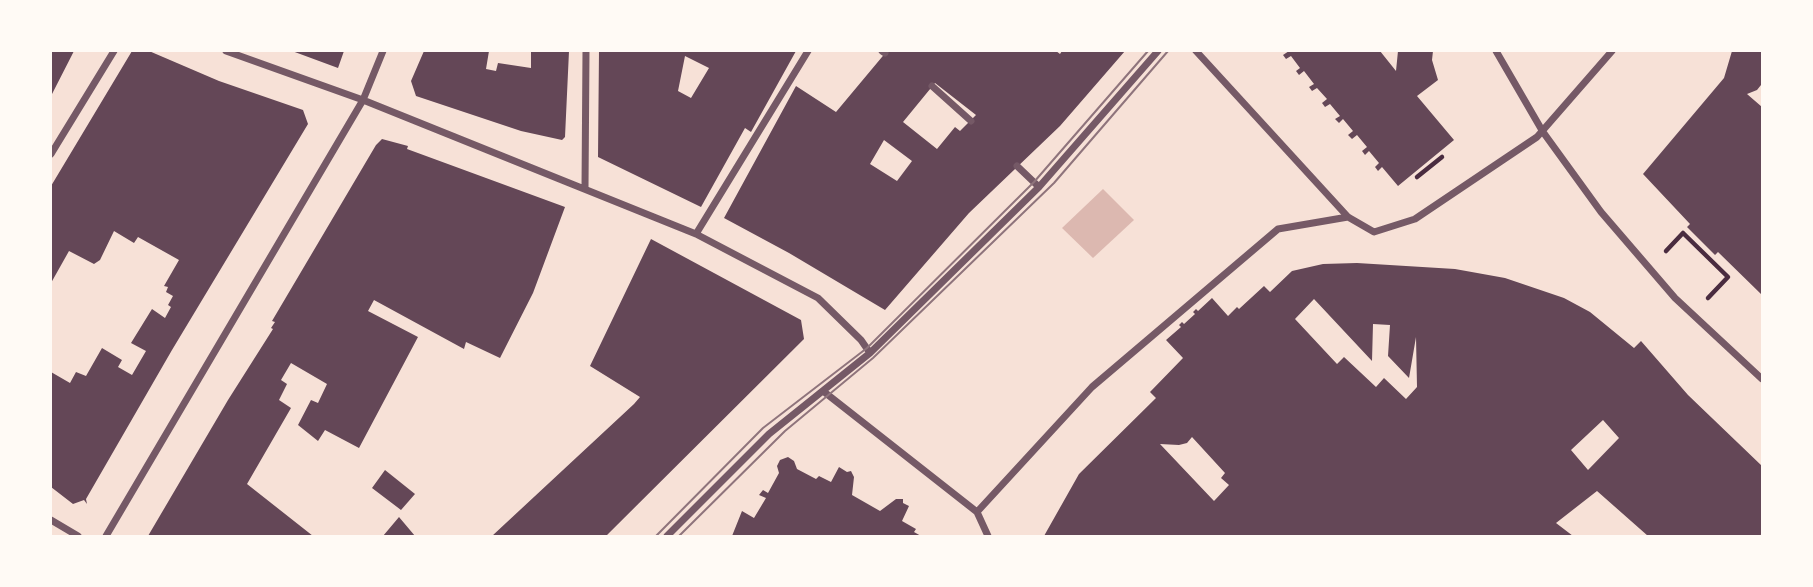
<!DOCTYPE html>
<style>
body{margin:0}
#map{position:relative;width:1813px;height:587px;overflow:hidden;background:#f7e1d7;font-family:Figtree,sans-serif}
canvas{display:block}
.frame{position:absolute;inset:0;border:52px solid #fffaf5;pointer-events:none}
</style>
<div id="map">
<canvas width="1813" height="587"></canvas>
<div class="frame"></div>
</div>
<script>
const ctx = document.querySelector('canvas').getContext('2d');
ctx.lineJoin = 'round';
function paint(path, color) { ctx.fillStyle = color; ctx.fill(path, 'evenodd'); }
const poly = rows => new Path2D(rows.map(r => 'M' + r).join(''));
function stroke(path, color, width, dash) { ctx.strokeStyle = color; ctx.lineWidth = width; ctx.lineCap = dash ? 'butt' : 'round'; ctx.setLineDash(dash || []); ctx.stroke(path); }
const water = poly([
 [1103,189,1134,220,1093,258,1062,228]
]);
const building = poly([
 [51,51,74,51,51,96],
 [132,51,149,51,219,81,303,110,308,124,172,350,86,499,87,504,84,500,73,504,51,487,51,372,70,383,76,372,86,376,102,348,122,360,118,367,132,375,146,351,131,343,152,309,165,318,171,307,168,305,173,296,166,292,168,287,164,286,179,260,138,237,134,243,114,231,100,260,94,264,69,251,51,283,51,186],
 [292,51,344,51,338,68],
 [424,51,489,51,486,69,496,71,498,63,531,68,531,51,569,51,565,137,562,140,521,131,416,96,411,81],
 [599,51,796,51,751,132,745,128,701,207,598,157],
 [685,56,709,68,691,98,678,91],
 [887,51,1056,51,1060,54,1062,51,1125,51,1060,126,969,213,885,310,789,253,724,218,796,86,836,112],
 [935,83,976,115,960,131,955,127,937,149,903,122],
 [884,140,912,161,897,181,870,164],
 [1289,51,1380,51,1396,71,1398,51,1433,51,1432,60,1438,80,1417,96,1454,140,1398,186,1382,167,1378,171,1375,167,1379,163,1369,151,1365,155,1362,151,1367,147,1357,135,1352,139,1348,135,1353,131,1343,119,1339,123,1335,119,1340,116,1330,104,1325,107,1322,103,1327,99,1317,88,1312,91,1309,87,1314,84,1304,71,1299,75,1296,71,1300,68,1291,56,1286,59,1283,55],
 [1732,51,1762,51,1761,85,1757,90,1747,94,1762,107,1762,295,1718,252,1715,255,1687,227,1690,224,1643,174,1724,78],
 [382,139,408,146,407,149,565,207,533,293,500,358,466,342,464,349,374,300,368,311,418,337,359,448,325,430,318,441,298,425,311,400,318,403,327,384,291,363,281,380,287,384,279,400,291,408,247,484,313,536,148,536,228,400,273,329,271,328,275,322,272,321,376,145],
 [651,239,801,320,804,339,606,536,492,536,634,404,640,397,590,366],
 [1357,263,1455,269,1505,278,1564,298,1590,312,1634,348,1641,341,1688,395,1762,466,1762,533,1760,536,1648,536,1597,491,1556,523,1573,536,1044,536,1079,474,1156,398,1150,392,1183,358,1166,340,1181,327,1179,325,1182,322,1184,324,1195,314,1193,312,1196,309,1198,311,1212,298,1228,316,1237,307,1239,309,1264,286,1270,292,1292,271,1323,264],
 [1314,299,1372,361,1373,324,1390,325,1388,356,1409,378,1416,337,1417,387,1406,399,1384,378,1376,387,1344,357,1337,364,1295,319],
 [1603,420,1619,438,1588,470,1571,450],
 [1192,437,1225,473,1221,478,1229,485,1214,501,1160,444,1179,445,1187,443],
 [788,457,794,461,797,469,816,479,819,476,831,482,839,467,847,472,851,471,854,477,852,495,880,511,896,499,903,499,903,503,909,506,902,521,916,529,914,532,921,536,732,536,742,511,754,518,766,498,759,495,763,490,768,493,779,473,777,466,780,460],
 [385,470,415,494,401,510,372,488],
 [399,517,415,536,383,536]
]);
const path = poly([
 [1417,177,1442,157],
 [1666,251,1683,233,1728,277,1708,298]
]);
const minor = poly([
 [226,51,363,100,696,234,818,298,861,340,870,353],
 [882,51,885,53],
 [1196,51,1348,217,1374,232,1415,219,1537,137,1612,51],
 [1496,51,1543,132,1601,212,1675,298,1762,379],
 [932,86,971,121],
 [51,154,114,51],
 [1017,166,1039,187],
 [585,188,586,51],
 [696,234,808,51],
 [823,391,977,512,988,536],
 [977,512,1092,387,1278,229,1348,217],
 [51,520,78,536],
 [106,536,363,100,383,51],
 [667,536,769,434,870,353,1039,187,1158,51]
]);
const tram = poly([
 [656,536,763,428,867,348,1034,182,1148,51],
 [679,536,785,431,873,358,1054,183,1168,51]
]);
paint(water, '#dcb8b0');
paint(building, '#644757');
stroke(path, '#4a2c40', 4.5);
stroke(minor, '#755966', 7);
stroke(tram, '#8f747c', 2);
</script>
